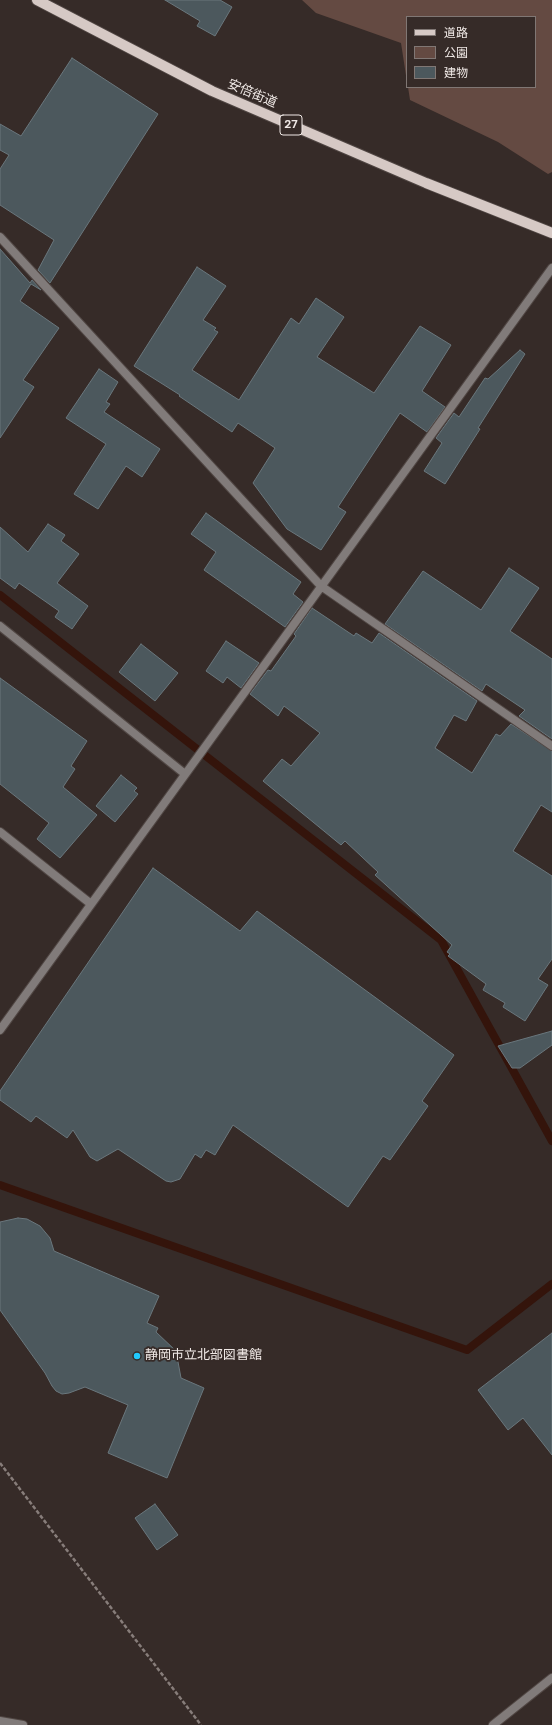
<!DOCTYPE html>
<meta charset="utf-8">
<style>
body{margin:0}
#map{position:relative;width:552px;height:1725px;overflow:hidden;background:#362b28;font-family:"DM Sans","Noto Sans JP",sans-serif}
canvas{display:block}
.legend{position:absolute;left:406px;top:16px;width:130px;height:72px;box-sizing:border-box;background:#362b28;border:1px solid #807774;margin:0;padding:5px 7px;list-style:none;font-size:12px;color:#f0e9e6}
.legend li{display:flex;align-items:center;gap:8px;height:20px}
.legend b{width:20px;border:1px solid #807774}
</style>
<div id="map">
<canvas width="552" height="1725"></canvas>
<ul class="legend">
<li><b style="height:5px;background:#d6c9c5"></b>道路</li>
<li><b style="height:11px;background:#644a42"></b>公園</li>
<li><b style="height:11px;background:#4c585d"></b>建物</li>
</ul>
</div>
<script>
const ctx = document.querySelector('canvas').getContext('2d');
ctx.lineJoin = 'round';
function paint(path, color) { ctx.fillStyle = color; ctx.fill(path, 'evenodd'); }
const poly = rows => new Path2D(rows.map(r => 'M' + r).join(''));
function stroke(path, color, width, dash) { ctx.strokeStyle = color; ctx.lineWidth = width; ctx.lineCap = dash ? 'butt' : 'round'; ctx.setLineDash(dash || []); ctx.stroke(path); }
function label(font, color, halo, rows, align = 'center') {
  ctx.font = font + ' "DM Sans","Noto Sans JP",sans-serif'; ctx.lineWidth = 3.5; ctx.setLineDash([]); ctx.textBaseline = 'middle'; ctx.strokeStyle = halo; ctx.fillStyle = color; for (const [text, x, y, turn = 0] of rows) {
    ctx.save(); ctx.translate(x, y); ctx.rotate((+turn || 0) * Math.PI / 180); ctx.textAlign = isNaN(turn) ? turn : align; if (halo) ctx.strokeText(text, 0, 0); ctx.fillText(text, 0, 0); ctx.restore();
  }
}
const green = poly([
 [302,0,552,0,552,172,548,174,498,142,410,100,408,87,535,87,535,17,407,17,407,82,401,43,316,13]
]);
const stream = poly([
 [0,595,441,940,552,1141],
 [0,1185,467,1350,552,1284]
]);
const building = poly([
 [165,0,220,0,232,7,215,36,197,26,200,21,165,0],
 [72,58,158,114,50,283,38,270,54,240,0,205,0,169,9,155,0,150,0,124,21,136,72,58],
 [0,249,30,283,32,280,41,290,31,284,20,301,59,328,23,380,34,387,0,438,0,249],
 [197,267,226,286,203,320,216,328,214,330,218,332,192,370,239,400,291,318,299,324,316,298,344,317,317,357,374,393,420,326,451,345,422,391,445,407,427,432,400,413,338,507,346,512,321,550,287,529,253,483,275,448,238,423,232,432,179,396,180,395,134,366,197,267],
 [520,350,525,354,478,428,480,429,445,484,424,471,442,443,436,438,454,413,459,417,485,378,488,379,520,350],
 [99,369,118,382,106,402,110,404,104,412,160,449,142,477,126,466,98,509,74,494,106,444,66,418,99,369],
 [206,513,301,582,293,594,303,602,285,627,204,570,216,552,191,534,206,513],
 [48,524,65,535,61,541,79,554,57,583,88,606,72,629,55,617,59,611,19,583,15,589,0,578,0,527,28,552,48,524],
 [509,568,539,588,510,631,552,659,552,739,519,716,525,710,486,684,482,691,385,624,423,571,481,610,509,568],
 [312,608,354,636,356,633,372,643,379,633,477,701,466,721,454,715,435,748,472,773,496,734,500,736,511,724,552,751,552,812,541,805,513,851,552,876,552,959,538,979,548,985,525,1021,503,1007,505,1003,483,990,486,984,448,956,450,954,447,952,452,945,375,875,378,872,345,841,341,845,263,781,282,759,291,766,320,733,284,706,278,716,250,694,268,670,271,671,296,636,294,634,312,608],
 [226,641,259,663,241,688,227,677,223,683,206,671,226,641],
 [141,644,178,673,155,701,119,672,141,644],
 [0,678,87,741,71,766,75,769,63,787,97,815,60,858,37,839,49,823,0,784,0,678],
 [121,775,137,788,134,791,138,794,115,822,96,806,121,775],
 [153,868,240,931,257,911,454,1055,422,1101,428,1106,390,1160,383,1156,348,1207,233,1125,215,1155,206,1150,201,1158,195,1154,180,1179,171,1182,166,1181,118,1149,97,1161,90,1157,73,1130,67,1138,36,1116,31,1122,0,1100,0,1091,153,868],
 [552,1031,552,1045,520,1068,512,1068,498,1046,552,1031],
 [18,1218,27,1219,40,1226,50,1238,54,1251,159,1296,147,1323,158,1328,156,1332,176,1351,181,1378,204,1388,167,1478,108,1453,128,1405,85,1387,69,1393,62,1394,56,1391,52,1386,45,1373,0,1310,0,1222,18,1218],
 [552,1333,552,1455,523,1418,508,1430,478,1390,552,1333],
 [155,1504,178,1535,157,1550,135,1518,155,1504]
]);
const path = poly([
 [0,1463,201,1725]
]);
const minor = poly([
 [0,237,321,586,552,746],
 [0,626,185,774],
 [0,832,91,904],
 [0,1030,552,268],
 [0,1721,23,1725]
]);
const tertiary = poly([
 [493,1725,552,1678]
]);
const primary = poly([
 [37,0,212,91,426,183,552,233]
]);
const markers = [
 [137,1356,4,"#20c9fd"]
];
const shields = [
 [291,125,22]
];
const shieldNames = [
 ["27",291,125]
];
const streetNames = [
 ["安倍街道",252,94,23]
];
const poiNames = [
 ["静岡市立北部図書館",145,1356]
];
paint(green, '#644a42');
stroke(stream, '#34140b', 8);
paint(building, '#4c585d');
stroke(building, '#6a777d', 1);
stroke(minor, '#504643', 10);
stroke(tertiary, '#504643', 10);
stroke(primary, '#504643', 12);
stroke(path, '#877d7a', 2.5, [4, 2]);
stroke(minor, '#817b7a', 8);
stroke(tertiary, '#817b7a', 8);
stroke(primary, '#d6c9c5', 10);
for (const [x, y, r, color] of markers) { const dot = new Path2D(); dot.arc(x, y, r, 0, 2 * Math.PI); ctx.fillStyle = color; ctx.fill(dot); stroke(dot, '#362b28', 1.5); }
for (const [x, y, w] of shields) { const box = new Path2D(); box.roundRect(x - w / 2, y - 10, w, 20, 3); ctx.fillStyle = '#362b28'; ctx.fill(box); stroke(box, '#f0e9e6', 1); }
label('bold 12px', '#f0e9e6', null, shieldNames);
label('13px', '#f0e9e6', '#362b28', streetNames);
label('13px', '#f0e9e6', '#362b28', poiNames, 'left');
</script>
